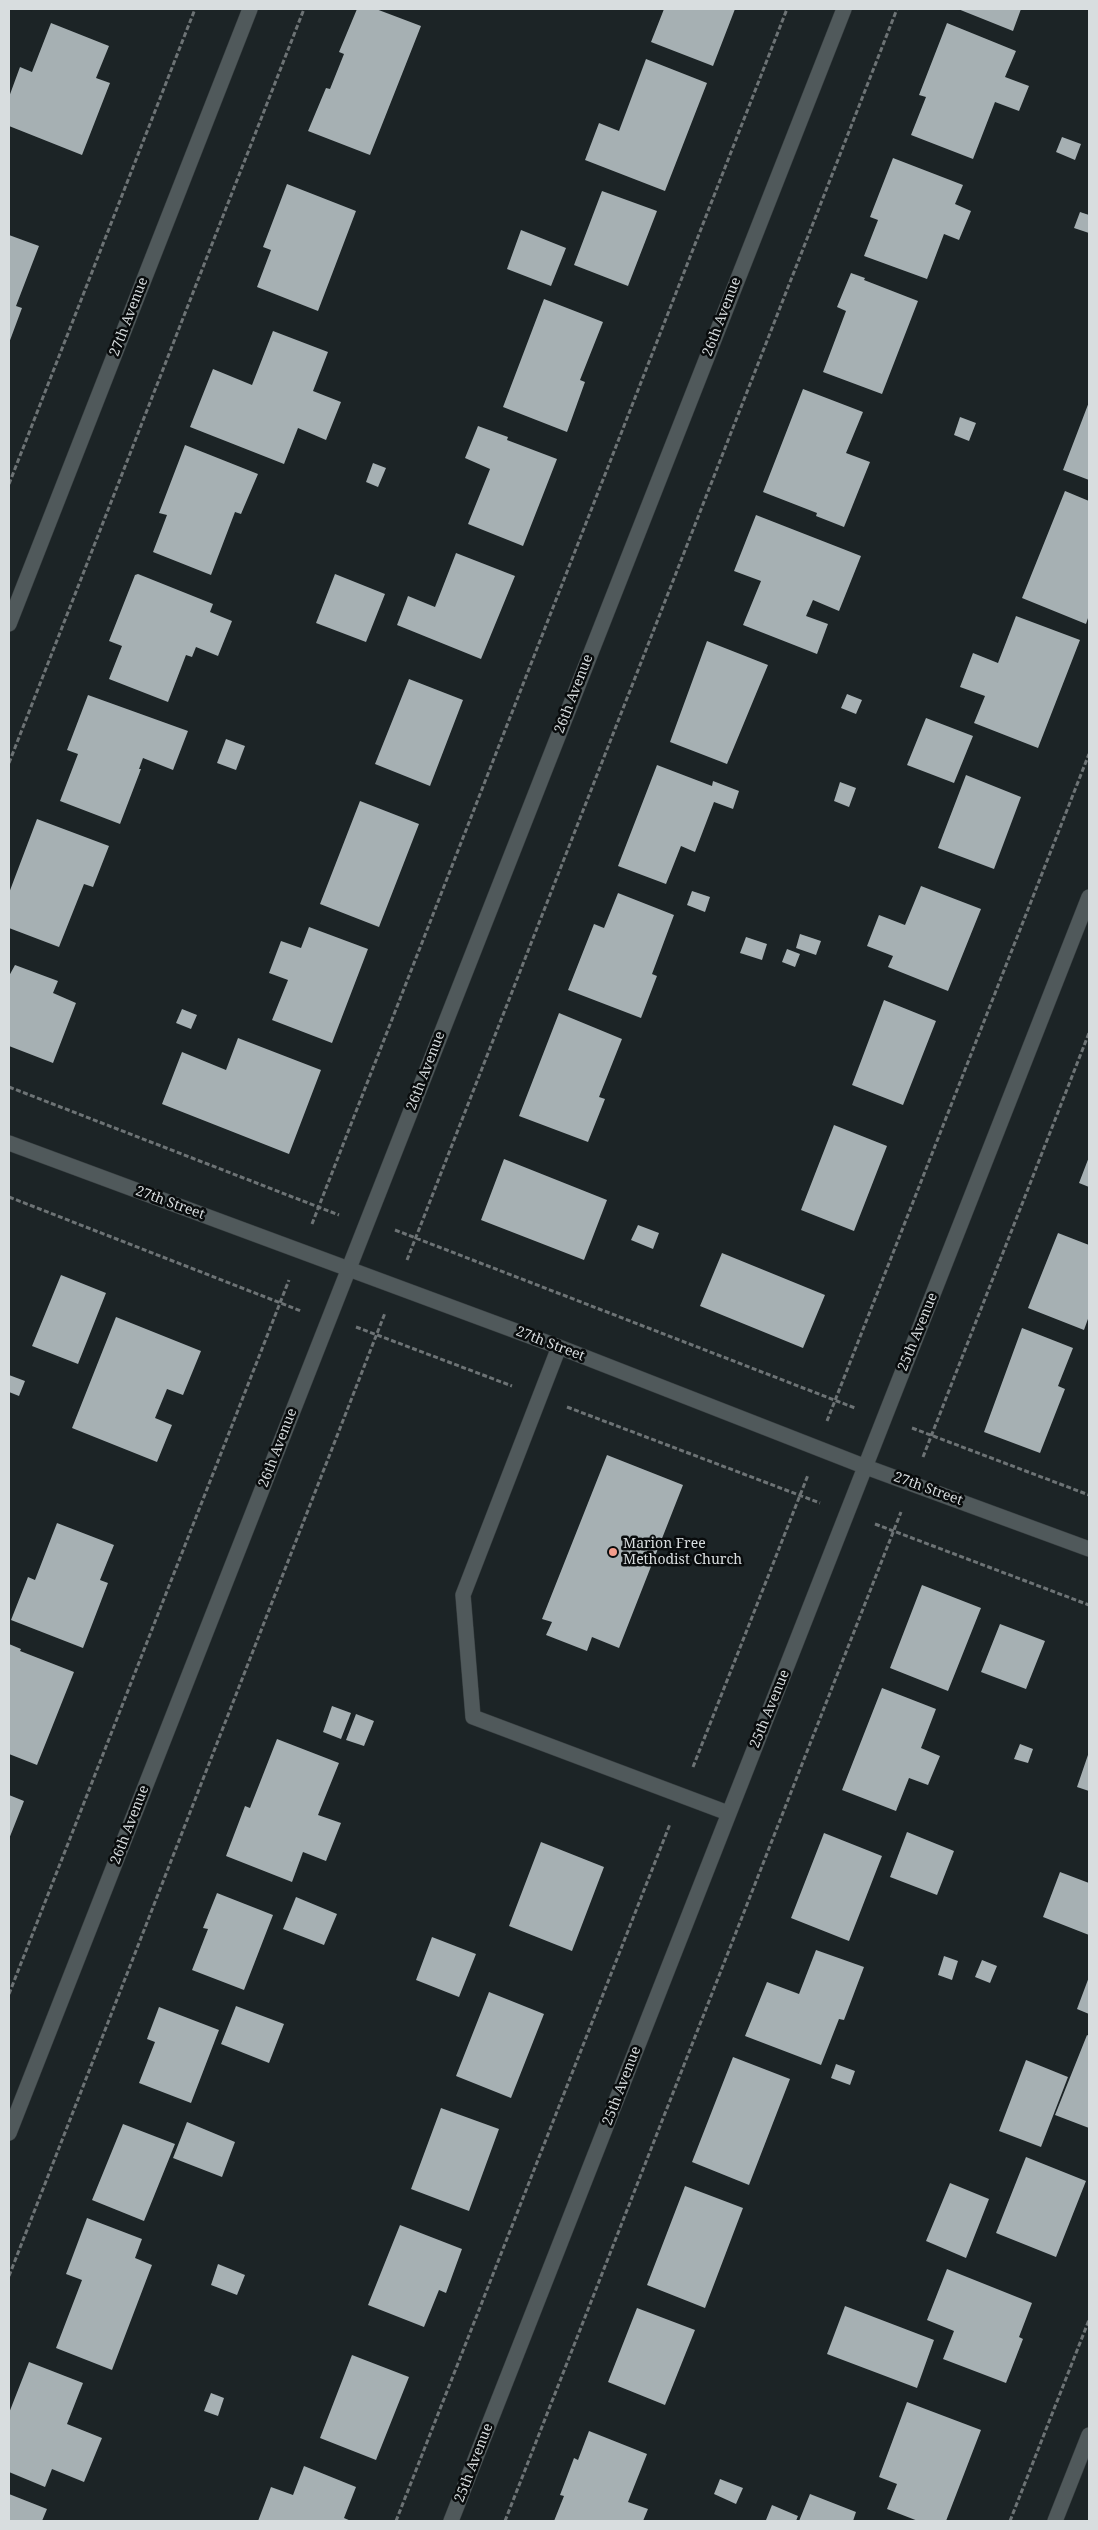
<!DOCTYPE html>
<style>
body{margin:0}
#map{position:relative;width:1098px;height:2530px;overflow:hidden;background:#1c2426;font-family:"Noto Serif",serif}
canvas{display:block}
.frame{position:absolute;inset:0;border:10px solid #d8dddf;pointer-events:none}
</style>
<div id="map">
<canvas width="1098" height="2530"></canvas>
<div class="frame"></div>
</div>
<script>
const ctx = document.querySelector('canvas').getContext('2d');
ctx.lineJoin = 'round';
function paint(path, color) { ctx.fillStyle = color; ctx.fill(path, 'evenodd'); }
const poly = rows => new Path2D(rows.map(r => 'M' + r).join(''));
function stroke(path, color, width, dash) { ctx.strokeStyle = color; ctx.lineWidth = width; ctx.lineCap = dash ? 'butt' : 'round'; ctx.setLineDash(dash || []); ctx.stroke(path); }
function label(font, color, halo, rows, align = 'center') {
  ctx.font = font + ' "Noto Serif",serif'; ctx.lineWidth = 5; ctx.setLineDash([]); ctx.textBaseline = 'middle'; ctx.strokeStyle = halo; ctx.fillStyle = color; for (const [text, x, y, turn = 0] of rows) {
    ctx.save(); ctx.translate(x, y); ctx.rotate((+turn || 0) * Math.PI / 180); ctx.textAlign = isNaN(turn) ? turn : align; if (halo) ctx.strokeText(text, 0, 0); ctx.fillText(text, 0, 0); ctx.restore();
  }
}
const building = poly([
 [357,9,376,9,421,26,370,155,308,131,326,88,330,89,344,54,339,52],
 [664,9,735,9,713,66,651,42],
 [958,9,1021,9,1013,31],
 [51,23,109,46,96,78,110,83,82,155,9,126,9,97,20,67,32,72],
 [947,23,1016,51,1005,77,1029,86,1019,111,995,102,973,159,911,135,926,97,919,95],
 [646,59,707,83,665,191,585,160,599,123,619,131],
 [1062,137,1081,144,1075,160,1056,152],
 [893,158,963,185,955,204,971,211,959,240,944,234,927,279,864,256,878,220,870,217],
 [287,184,356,211,318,311,257,287,271,250,263,247],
 [602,191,657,211,628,286,574,265],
 [1080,212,1089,215,1089,233,1074,228],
 [521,230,566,248,551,286,507,269],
 [9,235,39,246,16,306,22,308,9,343],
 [851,273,865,278,864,280,918,301,882,394,823,372,846,311,837,307],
 [544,299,603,322,580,380,585,382,567,432,503,407],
 [273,331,328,352,313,391,341,402,326,440,298,428,284,464,190,427,213,369,252,385],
 [803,389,863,412,846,453,870,462,844,527,816,516,817,513,763,492],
 [1089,402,1089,480,1063,470],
 [960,417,976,423,969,441,954,435],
 [478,426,508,437,507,440,557,459,523,546,468,524,490,469,465,458],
 [185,445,258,474,241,514,235,512,211,575,153,552,167,515,159,513],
 [373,463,386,468,378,487,366,482],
 [1065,491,1089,501,1089,615,1086,624,1022,598],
 [756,515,861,556,839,611,813,600,806,616,828,624,817,654,743,625,761,581,734,571],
 [456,553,515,576,481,659,397,625,408,596,435,607],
 [138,574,213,604,210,612,232,621,218,656,196,647,192,657,186,655,168,702,109,679,122,646,109,641,135,575],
 [335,574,385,594,366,642,316,623],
 [1016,616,1080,640,1038,748,974,723,985,696,960,687,973,653,998,663],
 [707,641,768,665,727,764,670,742],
 [409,679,463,700,430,786,375,764],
 [847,694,862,700,856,714,841,708],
 [88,695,188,731,173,770,143,758,139,769,141,769,120,824,60,801,78,754,67,750],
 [926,718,973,736,954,783,907,765],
 [226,739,245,746,236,770,217,763],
 [657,765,712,786,713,781,739,791,733,809,714,802,695,852,681,846,666,884,618,866],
 [966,775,1021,797,994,869,938,848],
 [840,782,856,788,849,807,834,801],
 [360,801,419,824,379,927,320,904],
 [37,819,109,846,93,887,84,884,59,947,9,928,9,893],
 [921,886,981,909,948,991,888,967,893,956,867,946,879,915,905,925],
 [692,891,710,897,705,912,687,905],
 [618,893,674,915,652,974,657,976,641,1018,568,990,594,924,604,928],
 [309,927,368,949,332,1043,272,1020,288,980,269,973,281,941,301,948],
 [800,934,821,941,816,955,796,948],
 [746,937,767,944,762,960,740,953],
 [787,949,800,954,795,967,782,962],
 [15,965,58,981,53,993,76,1003,53,1063,9,1046,9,976],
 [884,1000,936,1021,903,1105,852,1085],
 [182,1009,197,1015,191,1029,176,1023],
 [559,1013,622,1039,599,1097,605,1099,588,1142,519,1116],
 [238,1038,321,1070,289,1154,162,1104,182,1052,226,1070],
 [834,1125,887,1146,854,1231,801,1210],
 [1089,1157,1089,1187,1079,1183],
 [504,1159,607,1200,584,1260,481,1220],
 [638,1225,659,1233,653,1249,631,1240],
 [1058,1233,1089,1245,1089,1316,1084,1330,1028,1308],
 [722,1253,825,1295,803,1348,700,1306],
 [61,1275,106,1293,78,1364,32,1346],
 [116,1317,201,1351,183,1395,167,1389,155,1418,172,1425,157,1462,72,1428],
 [1022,1328,1073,1348,1058,1386,1065,1389,1040,1453,984,1432],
 [9,1375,25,1381,19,1396,9,1392],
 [607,1455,683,1485,619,1648,592,1637,587,1651,546,1635,552,1622,542,1619],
 [57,1523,114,1545,100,1580,108,1583,83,1648,11,1620,28,1577,35,1580],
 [922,1585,981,1608,948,1691,890,1668],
 [1000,1624,1045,1641,1026,1689,981,1672],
 [9,1644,21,1649,20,1651,74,1672,37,1765,9,1754],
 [882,1688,936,1709,921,1748,940,1756,928,1785,909,1778,896,1811,842,1790],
 [332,1706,351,1713,341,1739,323,1732],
 [356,1714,374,1721,364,1746,346,1740],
 [277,1739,339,1763,318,1815,341,1823,326,1861,303,1852,292,1882,226,1856,245,1806,250,1808],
 [1020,1744,1033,1749,1028,1763,1014,1759],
 [1089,1752,1089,1791,1077,1787],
 [9,1795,24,1801,9,1839],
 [907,1832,954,1851,937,1895,890,1877],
 [824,1833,882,1856,849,1941,791,1918],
 [541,1842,604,1867,572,1951,509,1926],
 [1060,1872,1089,1883,1089,1935,1043,1917],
 [217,1893,273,1915,244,1990,192,1970,208,1929,203,1928],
 [296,1897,337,1914,324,1945,283,1929],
 [432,1937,476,1954,459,1997,416,1980],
 [816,1950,864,1967,844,2020,839,2019,821,2065,745,2036,767,1982,799,1994],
 [944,1956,958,1961,952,1980,938,1975],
 [982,1960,997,1966,990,1983,975,1977],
 [1089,1977,1089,2014,1077,2009],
 [489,1992,544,2014,511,2098,456,2076],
 [236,2006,284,2024,269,2063,221,2044],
 [159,2007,219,2030,191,2103,139,2083,155,2042,147,2039],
 [1087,2035,1089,2036,1089,2128,1055,2115],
 [733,2057,790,2079,749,2185,692,2162],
 [1026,2060,1068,2077,1041,2147,999,2131],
 [836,2064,855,2071,850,2085,831,2078],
 [441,2108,499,2129,469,2211,411,2189],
 [187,2122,235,2142,222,2177,173,2158],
 [123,2124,175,2144,144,2221,92,2200],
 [1026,2157,1086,2181,1056,2257,996,2233],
 [950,2183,989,2199,966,2258,926,2241],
 [685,2186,743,2208,705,2308,647,2285],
 [87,2218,142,2239,135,2258,152,2265,112,2370,56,2348,82,2280,66,2274],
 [400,2225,462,2249,446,2293,439,2290,424,2327,368,2305],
 [218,2264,245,2275,237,2295,211,2285],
 [947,2269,1032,2303,1019,2337,1023,2339,1006,2383,943,2359,954,2331,927,2320],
 [845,2306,934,2340,917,2388,827,2354],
 [637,2308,695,2330,665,2405,608,2382],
 [352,2355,409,2377,376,2460,320,2438],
 [29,2362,83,2383,67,2424,102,2438,84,2482,52,2469,45,2487,9,2472,9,2413],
 [211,2393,224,2398,218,2416,204,2411],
 [907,2402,981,2430,946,2521,918,2521,887,2509,897,2484,879,2477],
 [589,2431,647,2454,628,2502,648,2509,643,2521,554,2521,564,2496,560,2495,574,2458,578,2460],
 [304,2466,356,2487,344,2518,351,2521,258,2521,271,2487,293,2495],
 [720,2479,743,2488,736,2504,714,2494],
 [9,2494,47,2509,42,2521,9,2521],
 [810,2494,856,2512,853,2521,799,2521],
 [772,2505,798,2516,796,2521,766,2520]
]);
const path = poly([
 [9,484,195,9],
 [9,763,304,9],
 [9,1087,339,1215],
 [9,1197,301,1311],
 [312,1224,787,9],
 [395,1230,855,1408],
 [407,1260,897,9],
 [356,1327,512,1386],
 [567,1407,820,1503],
 [827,1421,1089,754],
 [912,1428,1089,1495],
 [923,1457,1089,1033],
 [875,1524,1089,1605],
 [693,1767,808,1475],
 [9,1994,289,1280],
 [9,2276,385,1313],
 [396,2521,670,1824],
 [505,2521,901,1512],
 [1010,2521,1089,2320]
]);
const minor = poly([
 [9,624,250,9],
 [9,1143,559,1347,866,1467,1089,1549],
 [559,1347,463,1595,473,1717,728,1813],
 [9,2133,844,9],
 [451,2521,1089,897],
 [1055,2521,1089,2435]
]);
const markers = [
 [613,1552,5,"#f49d8c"]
];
const streetNames = [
 ["27th Avenue",129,317,-69],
 ["26th Avenue",722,317,-69],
 ["26th Avenue",574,694,-69],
 ["26th Avenue",426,1071,-69],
 ["27th Street",170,1203,20],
 ["25th Avenue",918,1332,-68],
 ["27th Street",550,1344,21],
 ["26th Avenue",278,1448,-69],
 ["27th Street",928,1489,20],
 ["25th Avenue",770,1709,-68],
 ["26th Avenue",130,1825,-69],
 ["25th Avenue",622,2086,-69],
 ["25th Avenue",474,2463,-69]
];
const poiNames = [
 ["Marion Free",623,1544],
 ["Methodist Church",623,1560]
];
paint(building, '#a6b0b3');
stroke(minor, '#383f41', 16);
stroke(path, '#6d7375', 3, [5, 2.5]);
stroke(minor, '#50595b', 15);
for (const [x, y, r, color] of markers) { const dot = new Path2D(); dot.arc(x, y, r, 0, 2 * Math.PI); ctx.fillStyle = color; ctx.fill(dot); stroke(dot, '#090c0d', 2); }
label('14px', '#d8dddf', '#090c0d', streetNames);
label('14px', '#d8dddf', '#090c0d', poiNames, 'left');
</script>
